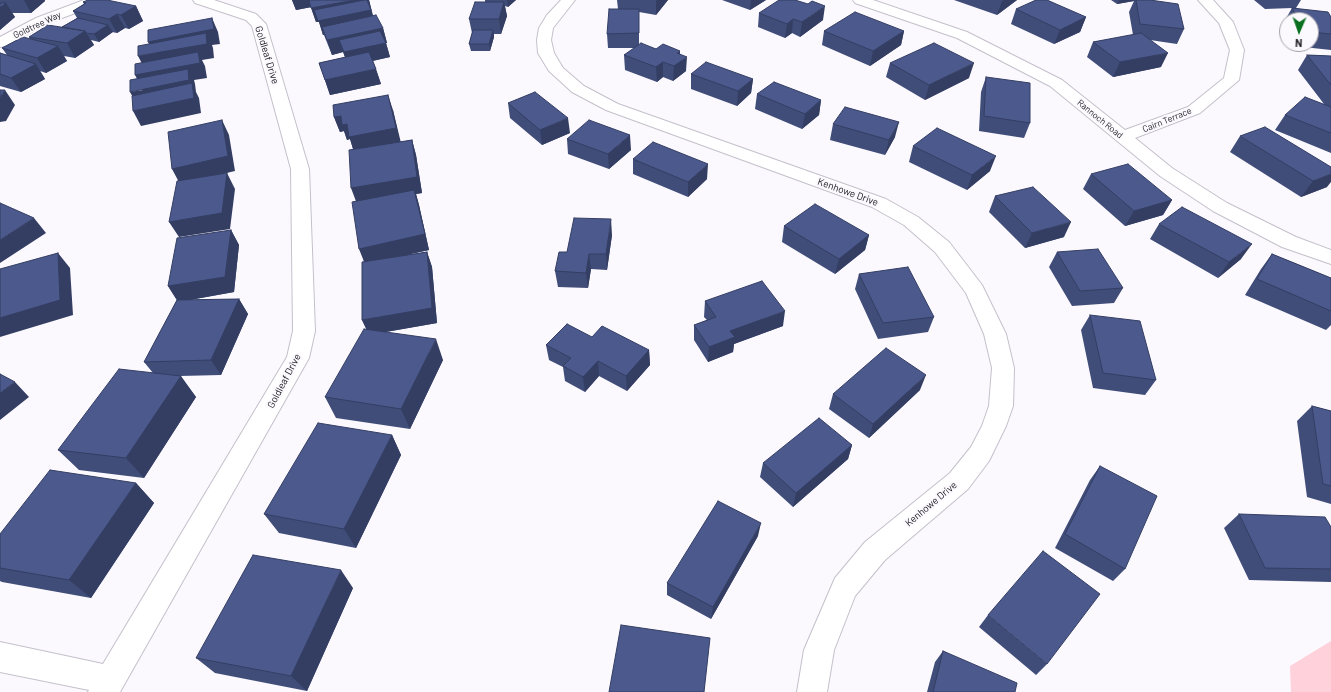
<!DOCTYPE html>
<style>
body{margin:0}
#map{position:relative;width:1331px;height:692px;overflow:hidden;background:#fbf9fe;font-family:Barlow,sans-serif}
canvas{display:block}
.north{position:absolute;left:1279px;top:12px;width:40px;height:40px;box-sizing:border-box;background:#fbf9fe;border:1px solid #a4a2a7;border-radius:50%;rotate:182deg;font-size:11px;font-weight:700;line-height:16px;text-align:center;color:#212024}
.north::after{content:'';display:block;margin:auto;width:14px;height:18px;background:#097020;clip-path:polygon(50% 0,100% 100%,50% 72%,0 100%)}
</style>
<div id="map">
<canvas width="1331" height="692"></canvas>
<div class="north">N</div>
</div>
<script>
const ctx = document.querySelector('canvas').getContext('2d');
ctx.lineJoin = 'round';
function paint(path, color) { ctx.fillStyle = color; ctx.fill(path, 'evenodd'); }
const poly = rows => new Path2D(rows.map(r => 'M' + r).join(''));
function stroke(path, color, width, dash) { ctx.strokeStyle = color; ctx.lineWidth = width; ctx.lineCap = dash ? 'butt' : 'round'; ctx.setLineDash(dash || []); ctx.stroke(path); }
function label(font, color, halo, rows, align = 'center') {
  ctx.font = font + ' Barlow,sans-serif'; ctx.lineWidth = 4; ctx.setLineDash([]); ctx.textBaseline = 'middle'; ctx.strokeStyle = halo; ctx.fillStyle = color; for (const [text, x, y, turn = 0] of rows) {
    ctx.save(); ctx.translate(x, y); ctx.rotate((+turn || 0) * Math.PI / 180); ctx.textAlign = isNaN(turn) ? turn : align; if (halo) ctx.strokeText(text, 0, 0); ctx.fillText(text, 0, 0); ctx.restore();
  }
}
const green = poly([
 [1331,641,1331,692,1291,692,1290,666]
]);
const minor = poly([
 [84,0,104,0,102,3,46,24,5,46,0,47,0,37,36,18,84,0],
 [193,0,214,0,256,14,266,24,309,169,315,331,309,358,120,692,88,692,89,690,0,672,0,642,103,664,287,357,293,331,291,169,252,26,246,20,195,3,193,0],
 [561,0,575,0,553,28,551,40,554,53,563,68,584,86,618,104,886,199,918,217,949,242,982,285,1006,334,1014,368,1013,406,1006,426,989,461,968,489,885,560,855,596,834,650,827,692,797,692,804,650,835,578,865,542,950,473,971,447,982,426,989,406,992,368,984,334,966,293,935,252,904,225,872,207,606,110,572,92,549,71,538,53,537,40,539,28,547,15,561,0],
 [853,0,873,0,967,32,1062,80,1125,130,1188,107,1224,78,1230,50,1219,23,1198,0,1213,0,1233,22,1244,50,1239,80,1200,113,1135,138,1172,168,1227,203,1296,237,1331,250,1331,264,1282,247,1213,211,1160,176,1050,86,957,38,855,3,853,0]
]);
const wall = poly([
 [0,0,45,0,45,1,31,13,12,13,15,17,0,30],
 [292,0,369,0,373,16,383,28,387,43,386,43,390,57,373,61,381,84,330,95,319,63,345,57,343,52,332,55,324,35,323,35,319,22,316,22,311,7,296,10],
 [485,0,516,0,508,7,505,6,507,16,501,34,494,34,494,37,490,51,471,51,469,44,472,33,469,19,485,2],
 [617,0,668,0,656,15,639,12,639,45,680,54,686,71,673,81,663,77,657,82,625,70,624,55,635,48,608,48,607,34,622,9,618,9],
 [722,0,766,0,750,10],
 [954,0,1017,0,997,15],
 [1111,0,1150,0,1184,29,1177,44,1150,40,1161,67,1113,77,1087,57,1093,42,1133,35,1129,12,1134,1,1117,4],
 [1254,0,1301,0,1296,8,1331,17,1331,50,1294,46,1294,44,1311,44,1311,20,1287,20,1287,29,1284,22,1292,8,1265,9],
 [83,2,136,6,143,21,129,29,125,28,117,33,112,32,99,42,91,40,94,45,75,58,64,56,67,61,46,73,40,71,45,79,21,92,0,86,0,53,7,55,2,48,30,39,29,37,62,27,77,18,73,11,84,4],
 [1016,9,1086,17,1080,32,1054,44,1011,24],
 [759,13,823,20,800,37,792,33,785,38,758,27],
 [824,31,904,31,901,45,870,66,822,45],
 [1307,55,1331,56,1331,153,1275,130,1285,115,1324,104,1298,70],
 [890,63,969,78,925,100,886,77],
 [691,74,753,79,751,93,737,106,691,89],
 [986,77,1030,123,1024,138,979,131,981,92],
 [757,94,821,100,819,115,802,129,755,109],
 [508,103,570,133,542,145,510,118],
 [393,110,400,142,412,140,416,155,422,193,416,194,419,205,429,250,406,255,427,252,432,267,437,323,385,332,443,360,410,429,336,418,325,397,367,330,362,320,364,262,356,201,353,149,350,139,347,140,344,131,340,132,334,117],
 [833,124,895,137,885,155,830,140],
 [1240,136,1327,187,1301,197,1230,152],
 [567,139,631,150,609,169,568,154],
 [913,146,990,171,967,190,909,162],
 [633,159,707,179,688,197,633,174],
 [1091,174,1172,200,1163,215,1125,226,1083,189],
 [995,196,1064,237,1025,248,989,212],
 [1159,224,1241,259,1218,278,1150,239],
 [784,226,869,235,865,250,835,274,782,242],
 [231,230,239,245,234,292,190,300,239,299,248,314,221,375,180,376,196,397,144,478,79,470,58,450,153,373,144,362,177,300,168,286],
 [612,235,607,270,591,269,588,288,558,287,555,271,567,252],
 [1057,252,1123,288,1114,303,1072,306,1049,267],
 [1272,254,1331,278,1331,325,1326,330,1245,295,1261,269],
 [859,274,934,317,928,332,878,339,855,289],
 [705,301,783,326,734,344,733,352,708,362,694,340,694,325,707,320,704,317],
 [1090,315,1156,380,1145,395,1093,388,1081,330],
 [592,337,649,350,650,365,627,391,599,376,585,392,565,381,563,367,549,360,546,345],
 [920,390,869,438,829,409,833,394],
 [1312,406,1331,411,1331,504,1307,497,1297,421],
 [392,435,401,455,356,548,279,533,264,514],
 [852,445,848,459,793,507,760,477,763,463],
 [1100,466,1125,569,1113,581,1055,548,1090,480],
 [136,483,154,503,91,598,2,582,0,581,0,534],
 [1239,514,1331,527,1331,582,1249,580,1224,528],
 [758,536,711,619,667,595,667,583],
 [353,588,307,691,215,673,196,658],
 [988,615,1047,664,1036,675,979,627],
 [943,651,1015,692,927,692,935,662]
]);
const shadedWall = poly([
 [24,0,45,0,45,1,31,13],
 [292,0,349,0,296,10],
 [355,0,369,0,375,24,322,27,324,35,323,35,319,22,316,22,311,8],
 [507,0,516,0,508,7],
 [657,0,668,0,656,15,656,1],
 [751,0,766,0,750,10],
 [1004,0,1017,0,997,15,1002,1],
 [1119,0,1135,0,1134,1,1117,4],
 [504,2,507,16,501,34,499,19],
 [6,3,15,17,0,30,0,8],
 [136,6,143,21,129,29,121,15],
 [825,6,823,20,800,37,802,22],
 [117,14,125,28,117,33,109,19],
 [1086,17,1080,32,1054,44,1060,30],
 [212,18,218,32,220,44,212,45,213,48,214,58,202,60,205,66,207,78,194,80,195,84,196,92,199,98,201,113,141,126,133,111,138,107,130,92,143,90,135,75,146,71,138,56,154,53,148,42],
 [793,19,792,33,785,38,787,24],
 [108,25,113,32,99,42,94,34],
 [383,28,387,43,386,43,390,57,348,66,339,40,343,52,332,55,327,40],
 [493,30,494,37,490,51,489,44],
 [85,31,94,45,75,58,67,43],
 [904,31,901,45,870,66,873,51],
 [58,46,67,61,46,73,37,58],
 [680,51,680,62,687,57,686,71,673,81,674,66,677,53],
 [1168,53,1161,67,1113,77,1120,62],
 [663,62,663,77,657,82,656,67],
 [974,63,969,78,925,100,929,85],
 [36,64,45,79,21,92,11,78],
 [376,69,381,84,330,95,325,80],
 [753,79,751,93,737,106,738,91],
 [5,90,15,105,6,121,0,122,0,98],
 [388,95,393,110,401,143,354,152,350,139,347,140,344,131,340,132,334,117],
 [821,100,819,115,802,129,805,114],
 [568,118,570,133,542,145,540,130],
 [222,120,229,135,235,171,180,184,172,169],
 [899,122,895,137,885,155,889,140],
 [630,135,631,150,609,169,608,154],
 [412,140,416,155,422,193,416,194,419,205,429,250,365,264,359,249,357,204,351,188],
 [996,156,990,171,967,190,972,175],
 [708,164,707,179,688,197,688,182],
 [227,173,235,189,230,229,179,237,169,222],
 [1331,174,1331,182,1327,187,1301,197,1313,181],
 [1172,200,1163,215,1125,226,1134,211],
 [34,218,46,233,0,263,0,240],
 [611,219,612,235,607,270,606,254],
 [1071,222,1064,237,1025,248,1032,233],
 [231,230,239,245,234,292,178,302,168,286],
 [869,235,865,250,835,274,839,259],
 [1252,244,1241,259,1218,278,1229,262],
 [427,252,432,267,437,323,369,335,362,320],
 [58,253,70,268,73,315,0,337,0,318],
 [589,254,591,269,588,288,586,273],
 [239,299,248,314,221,375,211,360],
 [785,311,783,326,734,344,733,352,708,362,709,347,730,331],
 [436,339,443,360,410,429,401,409],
 [649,350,650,365,627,391,626,376],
 [598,361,599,376,585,392,583,377],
 [926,375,920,390,869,438,873,424],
 [181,376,196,397,144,478,126,458],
 [15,382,29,397,0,420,0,393],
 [392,435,401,455,356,548,344,529],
 [852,445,848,459,793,507,796,493],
 [136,483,154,503,91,598,69,580],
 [761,523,758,536,711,619,713,607],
 [341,570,353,588,307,691,291,676]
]);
const building = poly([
 [88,0,107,0,136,6,121,15,117,14,109,19,73,11,86,3,83,2,88,0],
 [309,0,355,0,311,8,309,0],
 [364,0,367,0,371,10,318,21,314,10,364,0],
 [779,0,795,0,808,4,812,1,825,6,802,22,793,19,787,24,759,13,779,0],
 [1036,0,1047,0,1086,17,1060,30,1016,9,1036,0],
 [1136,0,1150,0,1178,4,1184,29,1140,24,1136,0],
 [475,2,504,2,499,19,469,19,475,2],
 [0,3,6,3,0,8,0,3],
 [1292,8,1328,12,1331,17,1331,34,1311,32,1311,20,1298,20,1292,8],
 [609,9,639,9,639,33,607,34,609,9],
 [855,12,904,31,873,51,824,31,855,12],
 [376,15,383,28,327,40,322,27,376,15],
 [78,18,108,25,94,34,86,33,85,31,62,27,78,18],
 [212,18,214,29,148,42,148,30,212,18],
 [48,25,85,31,67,43,29,37,48,25],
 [473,30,493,30,489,44,469,44,473,30],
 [380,31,386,43,344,52,339,40,380,31],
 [206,33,207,44,138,56,138,46,206,33],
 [1141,33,1168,53,1120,62,1093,42,1141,33],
 [23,37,58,46,37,58,2,48,23,37],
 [641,43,656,49,663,44,680,51,677,53,687,57,674,66,663,62,656,67,624,55,641,43],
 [934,43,974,63,929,85,890,63,934,43],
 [198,52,200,63,135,75,135,64,198,52],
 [369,52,376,69,325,80,319,63,369,52],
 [0,53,36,64,11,78,0,74,0,53],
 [1307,55,1331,56,1331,85,1307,55],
 [706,62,753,79,738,91,691,74,706,62],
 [188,69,189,80,130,92,130,80,188,69],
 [986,77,1030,83,1030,123,984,116,986,77],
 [774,82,821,100,805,114,757,94,774,82],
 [192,83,194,98,133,111,132,96,192,83],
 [0,90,5,90,0,98,0,90],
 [535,92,568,118,540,130,508,103,535,92],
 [388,95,396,128,349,137,347,124,342,125,341,116,334,117,333,105,388,95],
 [1305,97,1331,107,1331,133,1285,115,1305,97],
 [845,107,899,122,889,140,833,124,845,107],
 [222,120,228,156,172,169,168,132,222,120],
 [589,120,630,135,608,154,567,139,589,120],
 [1265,127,1331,167,1331,174,1313,181,1240,136,1265,127],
 [937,128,996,156,972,175,913,146,937,128],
 [412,140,417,177,351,188,349,150,412,140],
 [653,142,708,164,688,182,633,159,653,142],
 [1128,164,1172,200,1134,211,1091,174,1128,164],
 [227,173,222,213,169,222,177,181,227,173],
 [1033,187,1071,222,1032,233,995,196,1033,187],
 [414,190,425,234,359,249,352,202,414,190],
 [0,203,34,218,0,240,0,203],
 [815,204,869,235,839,259,784,226,815,204],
 [1182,207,1252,244,1229,262,1159,224,1182,207],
 [574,218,611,219,606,254,589,254,586,273,555,271,559,252,567,252,574,218],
 [231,230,225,277,168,286,177,238,231,230],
 [1098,249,1123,288,1080,291,1057,252,1098,249],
 [427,252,432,308,362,320,362,262,427,252],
 [58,253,60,300,0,318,0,269,58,253],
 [1272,254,1331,278,1331,311,1257,279,1272,254],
 [908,267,934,317,883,323,859,274,908,267],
 [762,281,785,311,730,331,735,337,709,347,694,325,716,317,705,301,762,281],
 [239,299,211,360,144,362,177,300,239,299],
 [1090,315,1140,321,1156,380,1103,373,1090,315],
 [567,324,592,337,602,326,649,350,626,376,598,361,583,377,563,366,571,358,546,345,567,324],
 [364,329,436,339,401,409,325,397,364,329],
 [886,348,926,375,873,424,833,394,886,348],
 [119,369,181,376,126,458,58,450,119,369],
 [0,374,15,382,0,393,0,374],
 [1312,406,1331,411,1331,486,1323,484,1312,406],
 [819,418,852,445,796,493,763,463,819,418],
 [318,423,392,435,344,529,264,514,318,423],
 [1100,466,1157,496,1125,569,1065,534,1100,466],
 [50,470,136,483,69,580,0,568,0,534,50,470],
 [718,501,761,523,713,607,667,583,718,501],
 [1239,514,1325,517,1331,527,1331,569,1265,568,1239,514],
 [1043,551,1100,594,1047,664,988,615,1043,551],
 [253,555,341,570,291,676,196,658,253,555],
 [621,625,710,638,704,692,609,692,621,625],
 [943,651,1017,683,1015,692,933,692,943,651]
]);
const farStreetnames = [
 ["Goldtree Way",37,25,-25],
 ["Rannoch Road",1100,119,39],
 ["Cairn Terrace",1167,120,-22]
];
const streetNames = [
 ["Goldleaf Drive",267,55,73],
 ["Kenhowe Drive",848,192,20],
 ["Goldleaf Drive",284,381,-62],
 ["Kenhowe Drive",931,504,-40]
];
paint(green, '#ffd1da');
stroke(minor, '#c4c0cb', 2);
paint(minor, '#fff');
paint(wall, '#404d79');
paint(shadedWall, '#343e63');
paint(building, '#4b598d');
stroke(building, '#343e63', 1);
label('9px', '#212024', '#fbf9fe', farStreetnames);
label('10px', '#212024', '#fbf9fe', streetNames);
</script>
